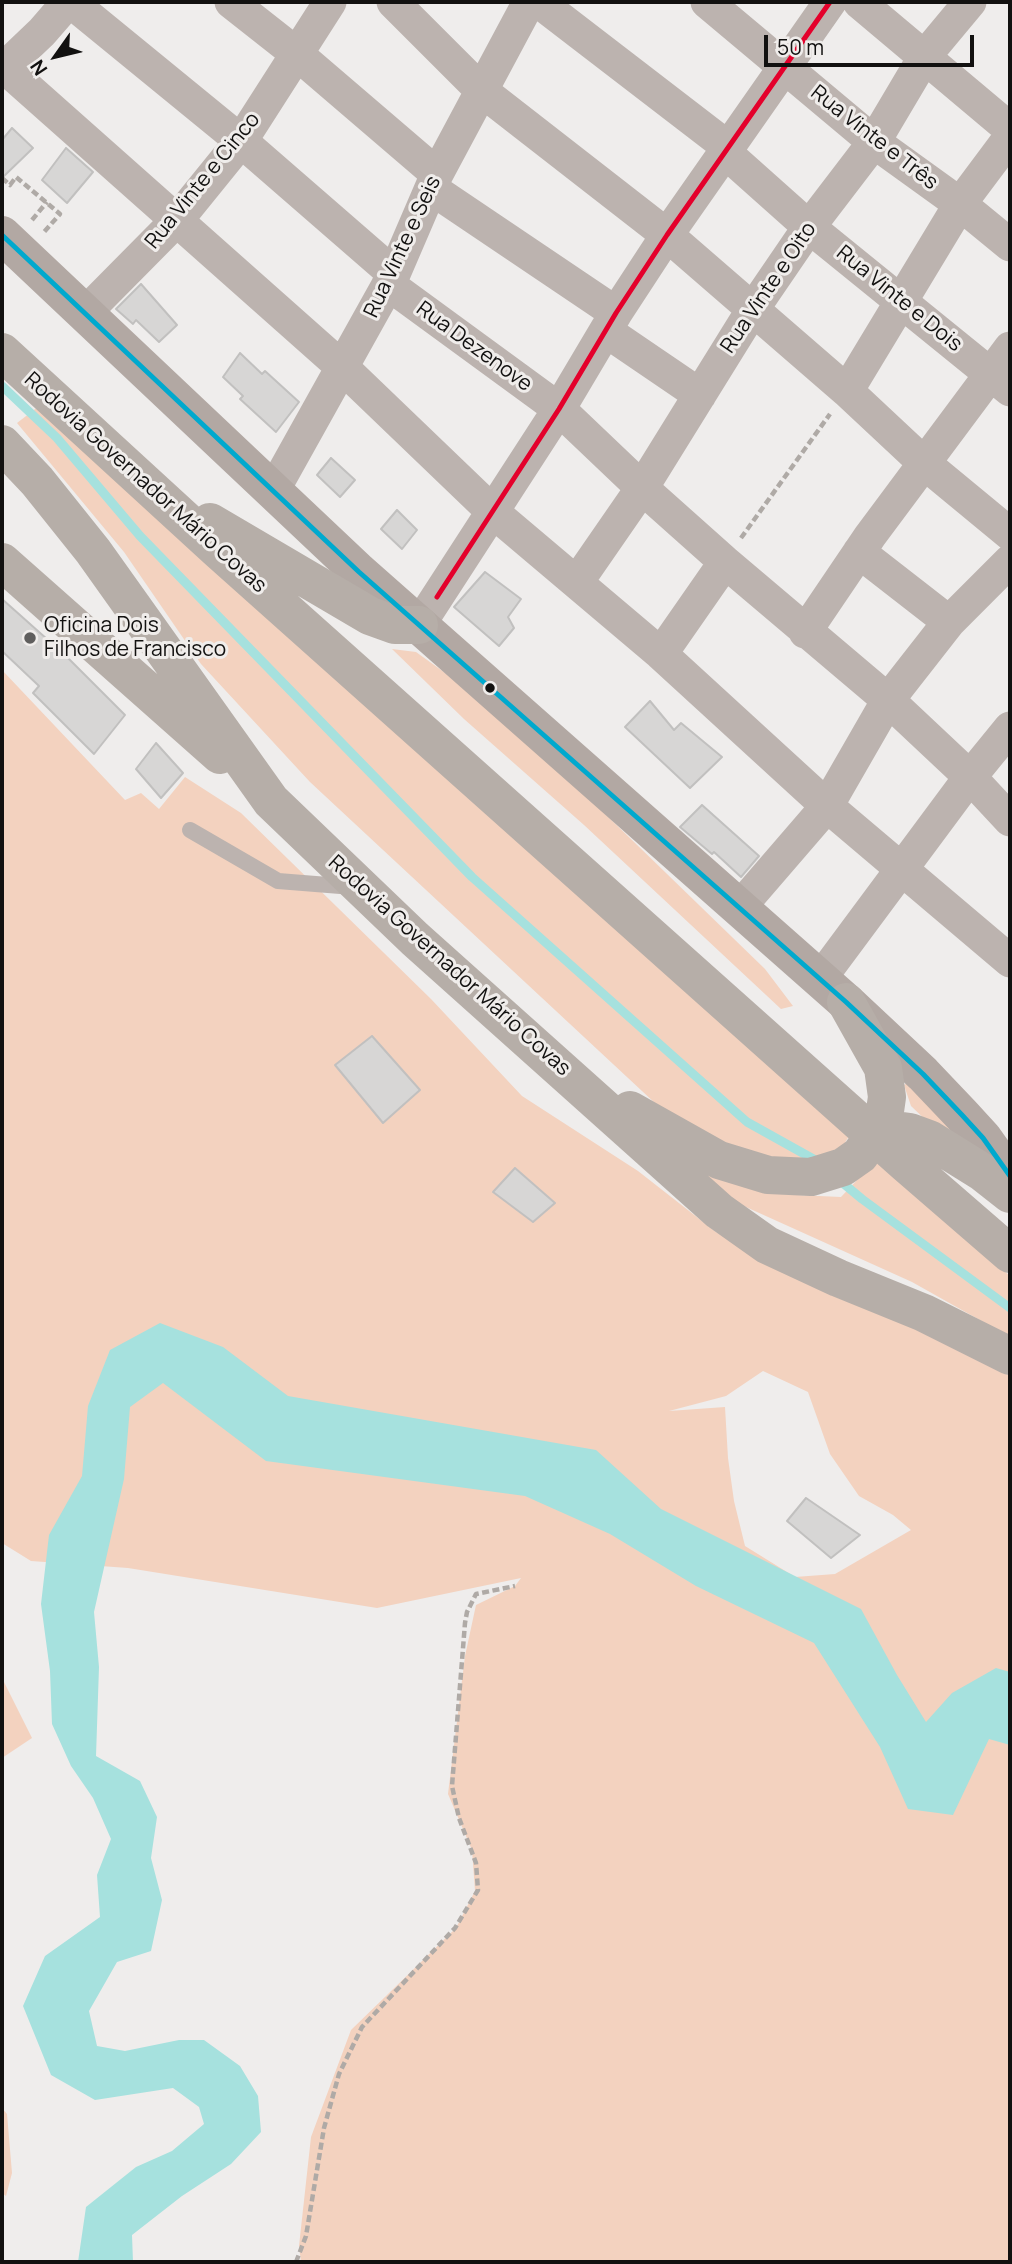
<!DOCTYPE html>
<meta charset="utf-8">
<style>
body{margin:0}
#map{position:relative;width:1012px;height:2264px;overflow:hidden;background:#efedec;font-family:Manrope,sans-serif}
canvas{display:block}
.frame{position:absolute;inset:0;border:4px solid #121110;pointer-events:none}
.north{position:absolute;left:21px;top:21px;width:70px;height:70px;-webkit-text-stroke:5px #f0edeb;paint-order:stroke;rotate:236deg;font-size:19px;font-weight:700;line-height:28px;text-align:center;color:#121110}
.north::after{content:'';display:block;margin:auto;width:24px;height:32px;background:#121110;clip-path:polygon(50% 0,100% 100%,50% 72%,0 100%)}
.scale{position:absolute;left:764px;top:35px;width:210px;height:32px;box-sizing:border-box;border:4px solid #121110;border-top:0;padding-left:9px;font-size:21px;line-height:24px;white-space:nowrap;color:#121110;-webkit-text-stroke:5px #f0edeb;paint-order:stroke}
</style>
<div id="map">
<canvas width="1012" height="2264"></canvas>
<div class="frame"></div>
<div class="north">N</div>
<div class="scale">50 m</div>
</div>
<script>
const ctx = document.querySelector('canvas').getContext('2d');
ctx.lineJoin = 'round';
function paint(path, color) { ctx.fillStyle = color; ctx.fill(path, 'evenodd'); }
const poly = rows => new Path2D(rows.map(r => 'M' + r).join(''));
function stroke(path, color, width, dash) { ctx.strokeStyle = color; ctx.lineWidth = width; ctx.lineCap = dash ? 'butt' : 'round'; ctx.setLineDash(dash || []); ctx.stroke(path); }
function label(font, color, halo, rows, align = 'center') {
  ctx.font = font + ' Manrope,sans-serif'; ctx.lineWidth = 6; ctx.setLineDash([]); ctx.textBaseline = 'middle'; ctx.strokeStyle = halo; ctx.fillStyle = color; for (const [text, x, y, turn = 0] of rows) {
    ctx.save(); ctx.translate(x, y); ctx.rotate((+turn || 0) * Math.PI / 180); ctx.textAlign = isNaN(turn) ? turn : align; if (halo) ctx.strokeText(text, 0, 0); ctx.fillText(text, 0, 0); ctx.restore();
  }
}
const green = poly([
 [43,403,849,1136,836,1158,771,1159,727,1145,671,1118,310,782,201,664,124,552,17,423],
 [392,649,416,652,455,680,567,777,765,969,793,1006,781,1009,584,825,464,719],
 [2,670,125,800,141,793,159,809,185,777,241,813,431,999,522,1096,638,1171,716,1232,824,1286,928,1333,1010,1376,1010,2262,301,2262,299,2246,311,2137,351,2030,456,1928,475,1891,472,1850,448,1794,465,1656,476,1605,515,1586,521,1578,377,1608,128,1568,31,1561,2,1543],
 [763,1371,808,1392,830,1454,859,1496,893,1515,911,1530,835,1574,795,1577,745,1546,734,1501,728,1458,725,1407,669,1411,726,1396],
 [913,1079,968,1133,934,1128,911,1106,904,1085],
 [653,1133,797,1195,841,1197,879,1157,909,1188,1010,1276,1010,1337,912,1282,726,1198],
 [2,1678,32,1738,2,1758],
 [2,2108,7,2114,12,2173,6,2196,2,2193]
]);
const water = poly([
 [160,1323,223,1347,288,1396,596,1450,661,1509,861,1609,897,1675,926,1722,952,1693,996,1668,1010,1672,1010,1745,989,1739,953,1815,908,1809,880,1747,814,1643,696,1586,610,1534,525,1496,266,1461,163,1383,130,1407,124,1479,94,1612,99,1667,96,1756,140,1781,157,1817,151,1858,162,1900,151,1951,117,1962,89,2011,97,2046,125,2051,179,2040,204,2040,240,2066,258,2096,261,2132,231,2164,182,2196,132,2235,133,2262,78,2262,86,2207,136,2167,172,2151,204,2124,199,2107,173,2088,95,2100,51,2075,23,2006,45,1956,100,1917,97,1875,111,1839,93,1798,71,1766,52,1724,50,1671,41,1604,49,1535,82,1476,88,1406,110,1350]
]);
const stream = poly([
 [2,386,57,438,140,536,472,877,747,1122,817,1161],
 [844,1184,862,1199,1010,1308]
]);
const building = poly([
 [12,128,33,148,2,178,2,140,12,128],
 [66,148,93,172,67,203,42,180,66,148],
 [141,284,177,325,159,342,136,320,133,324,116,309,141,284],
 [240,353,262,374,265,371,299,402,276,432,240,399,243,396,223,377,240,353],
 [331,458,355,480,340,497,317,475,331,458],
 [397,510,417,530,402,549,381,529,397,510],
 [485,572,521,599,508,617,514,628,499,646,454,607,485,572],
 [2,599,66,656,125,715,94,754,33,693,39,686,2,651,2,599],
 [650,701,674,730,681,723,722,757,690,788,625,727,650,701],
 [156,743,183,773,161,798,136,769,156,743],
 [702,805,759,856,741,877,714,852,712,854,680,827,702,805],
 [372,1036,420,1090,383,1123,335,1065,372,1036],
 [515,1168,555,1203,533,1222,493,1192,515,1168],
 [806,1498,860,1535,831,1558,787,1521,806,1498]
]);
const path = poly([
 [2,178,10,185,16,177,60,214,44,232],
 [32,220,47,202],
 [741,538,830,414],
 [296,2262,306,2236,324,2128,339,2074,362,2027,455,1928,478,1890,476,1863,459,1818,452,1786,465,1623,467,1612,476,1594,515,1586]
]);
const service = poly([
 [190,830,278,881,353,887]
]);
const minor = poly([
 [71,2,241,141,394,274],
 [231,2,297,54,437,174],
 [393,2,482,91,667,235,847,391,924,463,1010,534],
 [539,2,729,148],
 [707,2,874,142,960,204,1010,245],
 [859,2,1010,129],
 [5,68,343,368,493,512,661,654,827,806,1010,961],
 [2,70,42,32,68,2],
 [726,153,809,227,1010,390],
 [432,189,616,313],
 [388,284,559,409,642,488,725,562,888,700,970,777,1010,820],
 [84,314,177,220,241,141,330,2],
 [606,331,700,395],
 [847,391,960,204,1010,137],
 [273,491,394,274,437,174,529,2],
 [859,552,949,622],
 [577,582,642,488,753,309,809,227,874,142,925,56,970,2],
 [419,625,559,409,616,313,667,235,830,2],
 [805,632,870,536,1010,348],
 [661,654,725,562],
 [739,908,827,806,888,700,949,622,1010,561],
 [820,979,970,777,1010,728]
]);
const secondary = poly([
 [2,235,359,572,846,1002,923,1074,962,1115,983,1138,1010,1176]
]);
const trunk = poly([
 [2,352,218,550,905,1163,1010,1254],
 [2,444,37,481,93,551,271,801,415,939,719,1211,767,1245,838,1278,924,1313,1010,1356],
 [210,522,370,616,395,625,419,625],
 [2,562,220,755],
 [630,1110,719,1160,768,1175,811,1177,843,1167,860,1155,874,1135,884,1118,887,1097,883,1068,846,1002],
 [874,1135,895,1130,910,1132,929,1139,982,1172,1010,1194]
]);
const bus1 = poly([
 [2,235,359,572,846,1002,923,1074,962,1115,983,1138,1010,1176]
]);
const bus2 = poly([
 [437,597,559,409,616,313,667,235,830,2]
]);
const markers = [
 [30,638,7,"#5f5e5d"],
 [490,688,6,"#121110"]
];
const streetNames = [
 ["Rua Vinte e Três",874,138,38],
 ["Rua Vinte e Cinco",203,181,-51],
 ["Rua Vinte e Seis",403,247,-65],
 ["Rua Vinte e Oito",769,288,-56],
 ["Rua Vinte e Dois",899,299,39],
 ["Rua Dezenove",474,347,36],
 ["Rodovia Governador Mário Covas",145,483,42],
 ["Rodovia Governador Mário Covas",449,966,42]
];
const poiNames = [
 ["Oficina Dois",44,626],
 ["Filhos de Francisco",44,650]
];
paint(green, '#f3d2bf');
paint(water, '#a6e1de');
stroke(stream, '#a6e1de', 9);
paint(building, '#d7d6d5');
stroke(building, '#c1c0bf', 2);
stroke(path, '#afaaa6', 4.5, [7, 3.5]);
stroke(service, '#bcb3af', 16);
stroke(minor, '#bcb3af', 33);
stroke(secondary, '#b2a8a3', 38);
stroke(trunk, '#b6aea8', 38);
stroke(bus1, '#00a9ce', 5);
stroke(bus2, '#e4002b', 5);
for (const [x, y, r, color] of markers) { const dot = new Path2D(); dot.arc(x, y, r, 0, 2 * Math.PI); ctx.fillStyle = color; ctx.fill(dot); stroke(dot, '#f0edeb', 2.5); }
label('21px', '#121110', '#f0edeb', streetNames);
label('21px', '#121110', '#f0edeb', poiNames, 'left');
</script>
